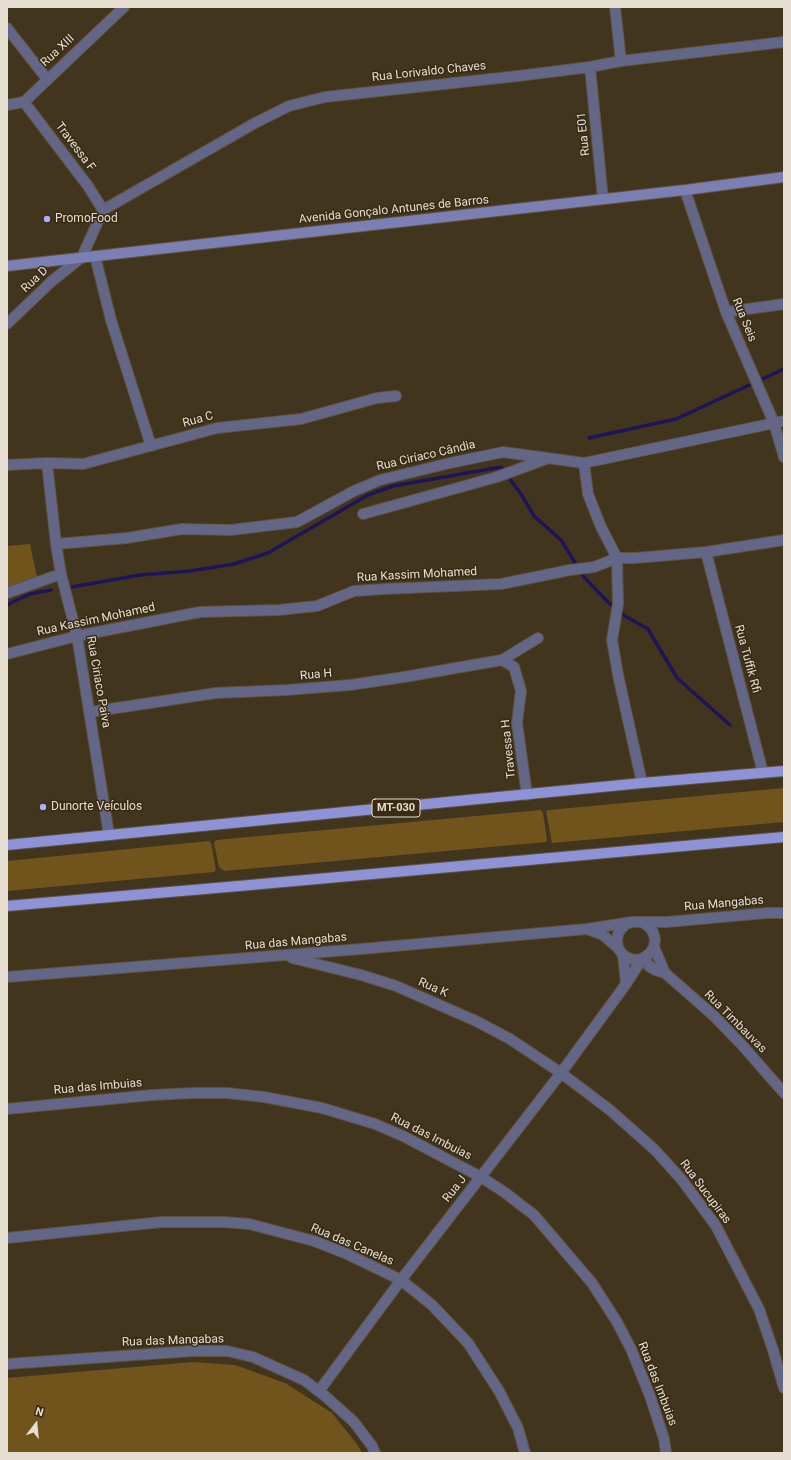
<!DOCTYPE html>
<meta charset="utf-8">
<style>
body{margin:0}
#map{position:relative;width:791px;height:1460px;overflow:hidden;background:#42351e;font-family:Roboto,sans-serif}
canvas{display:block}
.frame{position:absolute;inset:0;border:8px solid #e6ded0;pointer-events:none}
.north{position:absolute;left:16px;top:1404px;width:40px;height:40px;-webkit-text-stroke:3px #372b14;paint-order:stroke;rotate:16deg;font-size:11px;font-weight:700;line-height:16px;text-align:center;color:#e6ded0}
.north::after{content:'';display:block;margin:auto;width:14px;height:18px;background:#e6ded0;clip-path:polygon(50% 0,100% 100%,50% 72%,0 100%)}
</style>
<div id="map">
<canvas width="791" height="1460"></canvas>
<div class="frame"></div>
<div class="north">N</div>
</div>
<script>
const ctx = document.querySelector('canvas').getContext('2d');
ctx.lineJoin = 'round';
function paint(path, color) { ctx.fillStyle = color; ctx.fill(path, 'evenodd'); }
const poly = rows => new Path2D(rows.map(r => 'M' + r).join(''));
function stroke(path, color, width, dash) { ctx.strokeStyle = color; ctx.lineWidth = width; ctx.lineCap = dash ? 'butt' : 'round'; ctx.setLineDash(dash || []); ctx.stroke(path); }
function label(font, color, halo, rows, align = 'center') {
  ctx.font = font + ' Roboto,sans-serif'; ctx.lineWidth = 3; ctx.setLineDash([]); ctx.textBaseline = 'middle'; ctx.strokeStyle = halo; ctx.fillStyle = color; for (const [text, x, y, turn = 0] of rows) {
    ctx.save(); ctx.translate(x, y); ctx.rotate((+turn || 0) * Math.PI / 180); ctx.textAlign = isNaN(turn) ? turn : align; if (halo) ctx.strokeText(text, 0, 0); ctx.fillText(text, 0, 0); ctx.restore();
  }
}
const green = poly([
 [30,544,38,582,7,589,7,546],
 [784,788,784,822,552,843,546,811,549,810],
 [541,810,543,813,547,840,546,842,224,871,219,867,214,843,216,840],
 [209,841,211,843,216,870,214,872,7,891,7,861],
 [193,1362,235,1365,285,1383,332,1413,357,1444,362,1453,7,1453,7,1378]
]);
const stream = poly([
 [589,438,676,419,784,369],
 [72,587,140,575,190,571,234,564,268,553,368,495,393,486,501,467,521,494,534,516,561,540,584,577,608,602,625,616,648,629,677,678,730,725],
 [7,605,30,594,51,590]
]);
const street = poly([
 [615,7,621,61],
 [7,28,47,79],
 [590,67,603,199],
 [24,102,88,186,103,210],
 [7,105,24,102,124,7],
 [685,190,726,312,774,423,784,457],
 [103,210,255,123,289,106,325,97,518,76,590,67,621,61,784,42],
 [95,256,111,320,151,446],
 [726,312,784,304],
 [7,324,52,281,82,257,103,210],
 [47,463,56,544,61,574,77,636,109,835],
 [584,463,588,494,601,527,617,558,618,604,612,640,618,675,642,783],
 [7,465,47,463,83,464,217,428,301,419,377,398,396,396],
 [363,514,497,477,546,459],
 [56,544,127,538,182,529,231,530,297,522,354,491,380,480,450,463,503,452,584,463,784,421],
 [706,552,763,773],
 [7,593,61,574],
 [7,654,77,636,200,612,279,610,317,606,354,591,384,589,501,584,570,570,594,567,617,558,635,558,706,552,784,540],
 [502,660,514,667,521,691,517,723,527,795],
 [90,712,216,693,287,690,350,685,404,677,502,660,538,638],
 [642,922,667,922,767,913,784,913],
 [587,929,603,935,618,948],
 [654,947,665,973,714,1016,742,1045,784,1093],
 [623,955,626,984],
 [292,958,361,975,396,986,476,1021,510,1039,561,1073,610,1110,655,1150,682,1180,716,1226,759,1309,773,1350,784,1388],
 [644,958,649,966,655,970,665,973],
 [7,977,361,949,587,929,632,922,642,922,648,926,653,932,655,939,654,947,650,953,642,959,635,960,628,958,623,955,618,948,617,941,618,934,621,929,626,924,632,922],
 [7,1109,152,1095,193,1093,227,1093,264,1097,322,1108,375,1124,403,1136,481,1177,504,1192,534,1215,592,1283,617,1322,631,1349,650,1396,664,1439,666,1453],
 [7,1238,162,1222,224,1222,249,1224,314,1241,347,1254,401,1280,432,1305,468,1343,499,1391,518,1428,525,1453],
 [7,1364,193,1351,227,1351,253,1357,304,1380,325,1396,354,1422,372,1446,375,1453],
 [319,1391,401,1280,561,1073,626,984,642,959]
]);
const secondary = poly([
 [7,266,685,190,784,177]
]);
const primary = poly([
 [7,845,642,783,784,771],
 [7,906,239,886,784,837]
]);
const markers = [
 [47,219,4,"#abaffb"],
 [43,807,4,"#abaffb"]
];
const shields = [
 [396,808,48]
];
const shieldNames = [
 ["MT-030",396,808]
];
const streetNames = [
 ["Rua XIII",58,51,-43],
 ["Rua Lorivaldo Chaves",429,72,-6],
 ["Rua E01",584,134,-96],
 ["Travessa F",75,147,53],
 ["Avenida Gonçalo Antunes de Barros",394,210,-6],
 ["Rua D",35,280,-43],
 ["Rua Seis",744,320,68],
 ["Rua C",198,420,-15],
 ["Rua Ciríaco Cândia",426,456,-13],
 ["Rua Kassim Mohamed",417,575,-3],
 ["Rua Kassim Mohamed",96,620,-12],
 ["Rua Tuffik Rfi",747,659,75],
 ["Rua H",316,675,-5],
 ["Rua Ciriaco Paiva",98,682,80],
 ["Travessa H",509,749,-96],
 ["Rua Mangabas",724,904,-5],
 ["Rua das Mangabas",296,942,-5],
 ["Rua K",433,988,24],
 ["Rua Timbauvas",735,1022,45],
 ["Rua das Imbuias",98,1087,-5],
 ["Rua das Imbuias",431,1137,27],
 ["Rua J",455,1189,-52],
 ["Rua Sucupiras",705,1192,53],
 ["Rua das Canelas",352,1245,23],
 ["Rua das Mangabas",173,1341,-2],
 ["Rua das Imbuias",657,1384,69]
];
const poiNames = [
 ["PromoFood",55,219],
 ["Dunorte Veículos",51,807]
];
paint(green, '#70541b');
stroke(stream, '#1e1459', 3.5);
stroke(street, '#60533e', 12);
stroke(secondary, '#60533e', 12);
stroke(primary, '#60533e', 12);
stroke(street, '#636687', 10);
stroke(secondary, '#7c7fb4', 10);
stroke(primary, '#8e92d6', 10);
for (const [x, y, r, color] of markers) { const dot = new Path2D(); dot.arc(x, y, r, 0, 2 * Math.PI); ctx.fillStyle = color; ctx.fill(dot); stroke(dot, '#372b14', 1.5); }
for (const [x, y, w] of shields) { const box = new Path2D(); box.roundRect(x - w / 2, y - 9, w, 18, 3); ctx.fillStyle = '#372b14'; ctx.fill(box); stroke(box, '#e6ded0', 1); }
label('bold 11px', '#e6ded0', null, shieldNames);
label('12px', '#e6ded0', '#372b14', streetNames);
label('12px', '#e6ded0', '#372b14', poiNames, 'left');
</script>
